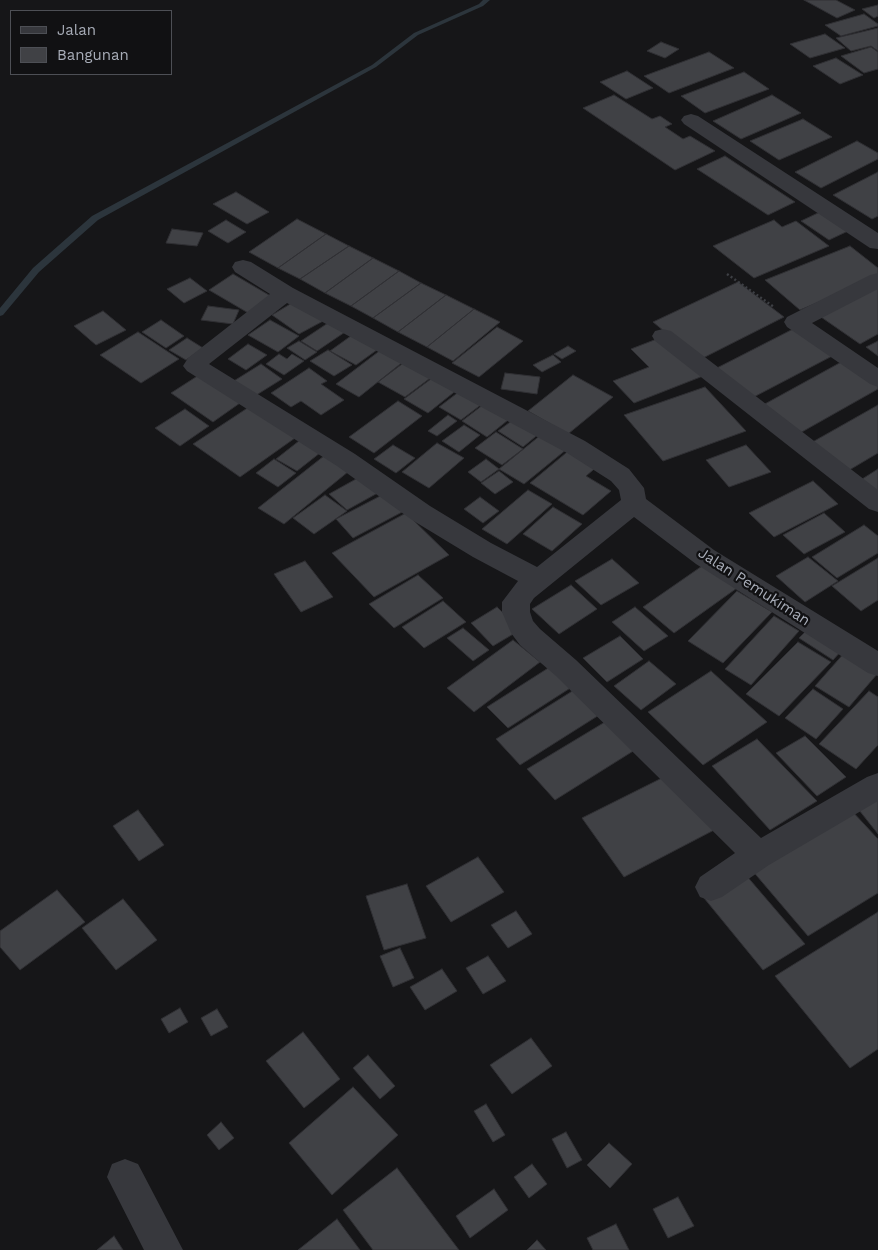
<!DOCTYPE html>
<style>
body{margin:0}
#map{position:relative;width:878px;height:1250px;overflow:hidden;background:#161618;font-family:"Work Sans",sans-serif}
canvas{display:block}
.legend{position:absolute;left:10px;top:10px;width:162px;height:65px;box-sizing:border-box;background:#111113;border:1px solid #4d4f55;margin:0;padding:6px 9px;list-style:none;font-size:15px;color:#a8adb8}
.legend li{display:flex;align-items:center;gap:10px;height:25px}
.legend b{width:25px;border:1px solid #4d4f55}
</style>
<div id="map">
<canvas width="878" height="1250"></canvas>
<ul class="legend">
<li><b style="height:6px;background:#37383d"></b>Jalan</li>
<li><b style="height:14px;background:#404145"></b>Bangunan</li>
</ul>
</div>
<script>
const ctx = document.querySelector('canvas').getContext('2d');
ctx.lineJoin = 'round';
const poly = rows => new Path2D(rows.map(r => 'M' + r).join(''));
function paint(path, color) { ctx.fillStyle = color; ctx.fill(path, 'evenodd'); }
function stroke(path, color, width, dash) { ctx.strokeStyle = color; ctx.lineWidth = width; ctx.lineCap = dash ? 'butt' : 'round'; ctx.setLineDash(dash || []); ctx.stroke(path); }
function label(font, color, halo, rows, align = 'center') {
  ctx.font = font + ' "Work Sans",sans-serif'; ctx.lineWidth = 4.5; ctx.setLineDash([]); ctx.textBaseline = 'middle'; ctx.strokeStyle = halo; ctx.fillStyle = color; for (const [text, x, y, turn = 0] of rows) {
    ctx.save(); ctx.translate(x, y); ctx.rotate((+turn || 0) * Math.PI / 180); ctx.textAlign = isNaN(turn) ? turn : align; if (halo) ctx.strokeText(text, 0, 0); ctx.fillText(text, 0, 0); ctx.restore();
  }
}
const stream = poly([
 [483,0,490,0,483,6,418,35,376,67,98,220,39,272,3,315,0,316,0,308,33,268,92,216,372,65,414,33,479,4,483,0]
]);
const building = poly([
 [804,0,836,0,855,10,837,18,804,0],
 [878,5,878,16,874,18,862,9,878,5],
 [864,14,878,24,878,26,841,36,825,25,864,14],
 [878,28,878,51,871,46,851,51,836,38,878,28],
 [825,34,845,48,810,58,790,44,825,34],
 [661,42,679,49,665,58,647,51,661,42],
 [871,47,878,52,878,69,864,73,841,56,871,47],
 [709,52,734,68,669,93,644,76,709,52],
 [836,58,863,75,840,84,813,66,836,58],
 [627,71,653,88,626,99,600,82,627,71],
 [744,72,769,89,705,113,681,96,744,72],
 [614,95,652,119,660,116,672,124,665,127,683,139,690,136,715,151,675,170,583,108,614,95],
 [772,95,801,113,741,139,713,121,772,95],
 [803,119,832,137,779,160,750,141,803,119],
 [857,141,878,153,878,159,821,188,795,172,857,141],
 [725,156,795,202,768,215,697,169,725,156],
 [878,172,878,216,872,219,833,195,878,172],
 [236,192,269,212,247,224,213,204,236,192],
 [820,212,848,231,829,240,801,221,820,212],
 [297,219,326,234,278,268,249,252,297,219],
 [226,220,246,232,228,243,208,231,226,220],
 [774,220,782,227,796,221,829,246,754,278,713,246,774,220],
 [172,229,203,233,197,246,166,243,172,229],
 [326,234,349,246,300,279,278,268,326,234],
 [349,246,373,258,325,293,300,279,349,246],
 [850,246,878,268,878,277,800,310,765,280,850,246],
 [373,258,399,271,351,306,325,293,373,258],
 [399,271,421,283,373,318,351,306,399,271],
 [233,274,274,298,250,314,209,290,233,274],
 [190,278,207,291,184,303,167,289,190,278],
 [738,282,784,317,699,360,653,322,738,282],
 [421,283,446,295,398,332,373,318,421,283],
 [878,286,878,334,860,344,821,317,878,286],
 [446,295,474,309,427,347,398,332,446,295],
 [297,300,325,320,299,334,272,315,297,300],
 [208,306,239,310,233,324,201,320,208,306],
 [474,309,500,322,453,361,427,347,474,309],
 [103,311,126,330,96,345,74,326,103,311],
 [161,320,184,336,166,348,142,332,161,320],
 [270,320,299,336,278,352,248,335,270,320],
 [331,321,348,330,317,351,301,341,331,321],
 [799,326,836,354,748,400,711,371,799,326],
 [497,327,523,341,479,377,452,363,497,327],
 [138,332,179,359,141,383,100,355,138,332],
 [355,333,381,347,356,365,330,351,355,333],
 [662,337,703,376,634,403,613,381,649,367,631,349,662,337],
 [187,338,203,348,186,360,169,350,187,338],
 [299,341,317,352,305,360,287,348,299,341],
 [878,341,878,356,866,347,878,341],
 [248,344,267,355,246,370,228,359,248,344],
 [568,346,576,351,562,359,554,354,568,346],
 [382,349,404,361,359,397,336,384,382,349],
 [328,350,352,365,334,376,310,361,328,350],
 [279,354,287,359,292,354,304,361,284,375,266,364,279,354],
 [553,355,561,362,542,372,533,365,553,355],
 [845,360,878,384,878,389,800,433,763,405,845,360],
 [406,361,433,376,405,397,378,382,406,361],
 [261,364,282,379,250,399,229,384,261,364],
 [309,368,327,381,321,384,344,400,321,415,301,401,291,407,271,393,309,368],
 [505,373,540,377,537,394,501,389,505,373],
 [199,375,240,403,213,422,171,393,199,375],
 [573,375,613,397,568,434,528,411,573,375],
 [435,376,458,389,428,413,404,399,435,376],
 [705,387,746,431,663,461,624,415,705,387],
 [460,391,482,404,461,420,439,407,460,391],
 [398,401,422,416,374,453,349,437,398,401],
 [488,401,513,416,487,437,462,421,488,401],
 [878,405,878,453,846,472,809,444,878,405],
 [249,407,295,438,240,477,193,444,249,407],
 [185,409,209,426,180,446,155,428,185,409],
 [448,415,457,421,437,436,428,431,448,415],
 [517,417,541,432,523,447,498,431,517,417],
 [464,425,480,435,459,452,442,441,464,425],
 [496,432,523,449,502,465,475,448,496,432],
 [542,434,567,449,524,484,499,469,542,434],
 [304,437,325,449,297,471,276,459,304,437],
 [437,443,464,458,429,488,402,472,437,443],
 [393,445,415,458,396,473,374,459,393,445],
 [746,445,771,472,729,487,706,460,746,445],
 [572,448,600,464,586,476,611,491,583,515,530,483,572,448],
 [329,452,354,467,284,524,258,508,329,452],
 [274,459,296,473,278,487,256,473,274,459],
 [486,459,499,469,481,482,468,472,486,459],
 [878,469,878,495,859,481,878,469],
 [499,471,513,482,495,494,481,483,499,471],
 [365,474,383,490,347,510,329,494,365,474],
 [813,481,838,504,774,537,749,513,813,481],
 [528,490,552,504,507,544,482,529,528,490],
 [386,493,404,511,353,538,336,519,386,493],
 [325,495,347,511,314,534,293,518,325,495],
 [480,497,499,511,483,523,464,509,480,497],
 [553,507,582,524,552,551,523,534,553,507],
 [406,513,449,555,374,597,332,553,406,513],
 [824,513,845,532,804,554,783,535,824,513],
 [864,525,878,536,878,553,837,578,812,557,864,525],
 [808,557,838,581,805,602,776,576,808,557],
 [878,558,878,600,861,611,832,586,878,558],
 [612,559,639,583,601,605,575,581,612,559],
 [305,561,333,597,301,612,274,574,305,561],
 [705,564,737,588,674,633,643,607,705,564],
 [418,575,443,598,394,628,369,604,418,575],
 [571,585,597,609,559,634,532,609,571,585],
 [737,591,772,612,723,663,688,641,737,591],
 [443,601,466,622,424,648,402,627,443,601],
 [497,607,520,630,493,646,471,623,497,607],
 [635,607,668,636,644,651,612,622,635,607],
 [774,616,799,631,751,685,725,669,774,616],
 [463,628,489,650,473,661,447,638,463,628],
 [809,628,843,649,833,660,799,638,809,628],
 [620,636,643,659,607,682,583,658,620,636],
 [513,640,540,662,474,712,447,688,513,640],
 [798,642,831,662,779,716,746,694,798,642],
 [846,651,878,670,878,673,849,707,815,686,846,651],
 [649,661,676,684,641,710,614,686,649,661],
 [553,665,575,685,508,728,487,707,553,665],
 [711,671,767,722,703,765,648,712,711,671],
 [582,685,607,710,520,765,496,739,582,685],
 [813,689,843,709,816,739,785,718,813,689],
 [869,691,878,697,878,745,856,769,819,744,869,691],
 [610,719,638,748,555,800,527,769,610,719],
 [805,736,846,777,817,796,776,753,805,736],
 [757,739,817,801,770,830,712,766,757,739],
 [672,773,716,829,624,877,582,818,672,773],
 [878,794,878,834,855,805,878,794],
 [138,810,164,845,139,861,113,826,138,810],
 [851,810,878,839,878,893,808,936,751,869,851,810],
 [478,857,504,892,451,922,426,886,478,857],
 [745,874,805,944,763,970,704,898,745,874],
 [407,884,426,938,384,950,366,896,407,884],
 [57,890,85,922,20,970,0,947,0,931,57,890],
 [123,899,157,940,116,970,82,928,123,899],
 [516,911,532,934,508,948,491,925,516,911],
 [878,912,878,1049,850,1068,775,976,878,912],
 [400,948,414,978,393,987,380,956,400,948],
 [488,956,506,981,483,994,466,968,488,956],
 [442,969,457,991,425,1010,410,987,442,969],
 [180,1008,188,1022,169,1033,161,1019,180,1008],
 [217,1009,228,1027,211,1036,201,1018,217,1009],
 [303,1032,340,1079,304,1108,266,1061,303,1032],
 [531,1038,552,1066,512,1094,490,1065,531,1038],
 [368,1055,395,1086,380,1099,353,1068,368,1055],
 [353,1087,398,1135,332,1195,289,1143,353,1087],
 [486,1104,505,1135,493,1142,474,1111,486,1104],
 [221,1122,234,1138,219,1150,207,1135,221,1122],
 [566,1132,582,1160,567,1168,552,1139,566,1132],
 [609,1143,632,1164,610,1188,587,1165,609,1143],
 [532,1164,547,1184,529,1198,514,1177,532,1164],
 [397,1168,459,1250,373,1250,343,1210,397,1168],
 [494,1189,508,1210,470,1238,456,1216,494,1189],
 [678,1197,694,1226,668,1238,653,1209,678,1197],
 [337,1219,360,1250,298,1250,337,1219],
 [616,1224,629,1250,593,1250,587,1238,616,1224],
 [114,1236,123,1250,97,1250,114,1236],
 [537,1240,546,1250,527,1250,537,1240]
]);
const path = poly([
 [727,274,774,307]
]);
const minor = poly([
 [691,114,698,116,878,233,878,249,870,248,684,124,681,120,684,116,691,114],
 [243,260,251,262,293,288,585,441,629,469,644,488,646,499,714,550,878,651,878,676,868,673,696,564,634,517,534,598,530,604,530,612,533,621,540,629,576,660,761,838,867,777,878,773,878,801,769,865,722,897,711,901,700,897,695,887,700,877,735,853,556,676,520,645,511,633,502,612,502,602,518,581,473,557,412,520,337,466,187,371,183,366,188,358,270,294,235,272,232,267,235,262,243,260],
 [287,303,567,453,611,481,619,490,621,500,537,567,491,543,430,506,355,454,209,364,287,303],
 [878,273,878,289,812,323,878,368,878,387,870,384,787,327,784,322,787,317,870,275,878,273],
 [663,329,671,331,878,490,878,512,869,509,655,341,652,336,655,331,663,329],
 [125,1159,138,1164,183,1250,144,1250,107,1177,112,1164,125,1159]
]);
const streetNames = [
 ["Jalan Pemukiman",754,587,33]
];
paint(stream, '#2c353c');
paint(building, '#404145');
stroke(building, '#303034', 1);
stroke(path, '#3d3f44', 2.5, [2, 2.5]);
paint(minor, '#37383d');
label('15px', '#a8adb8', '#111113', streetNames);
</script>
